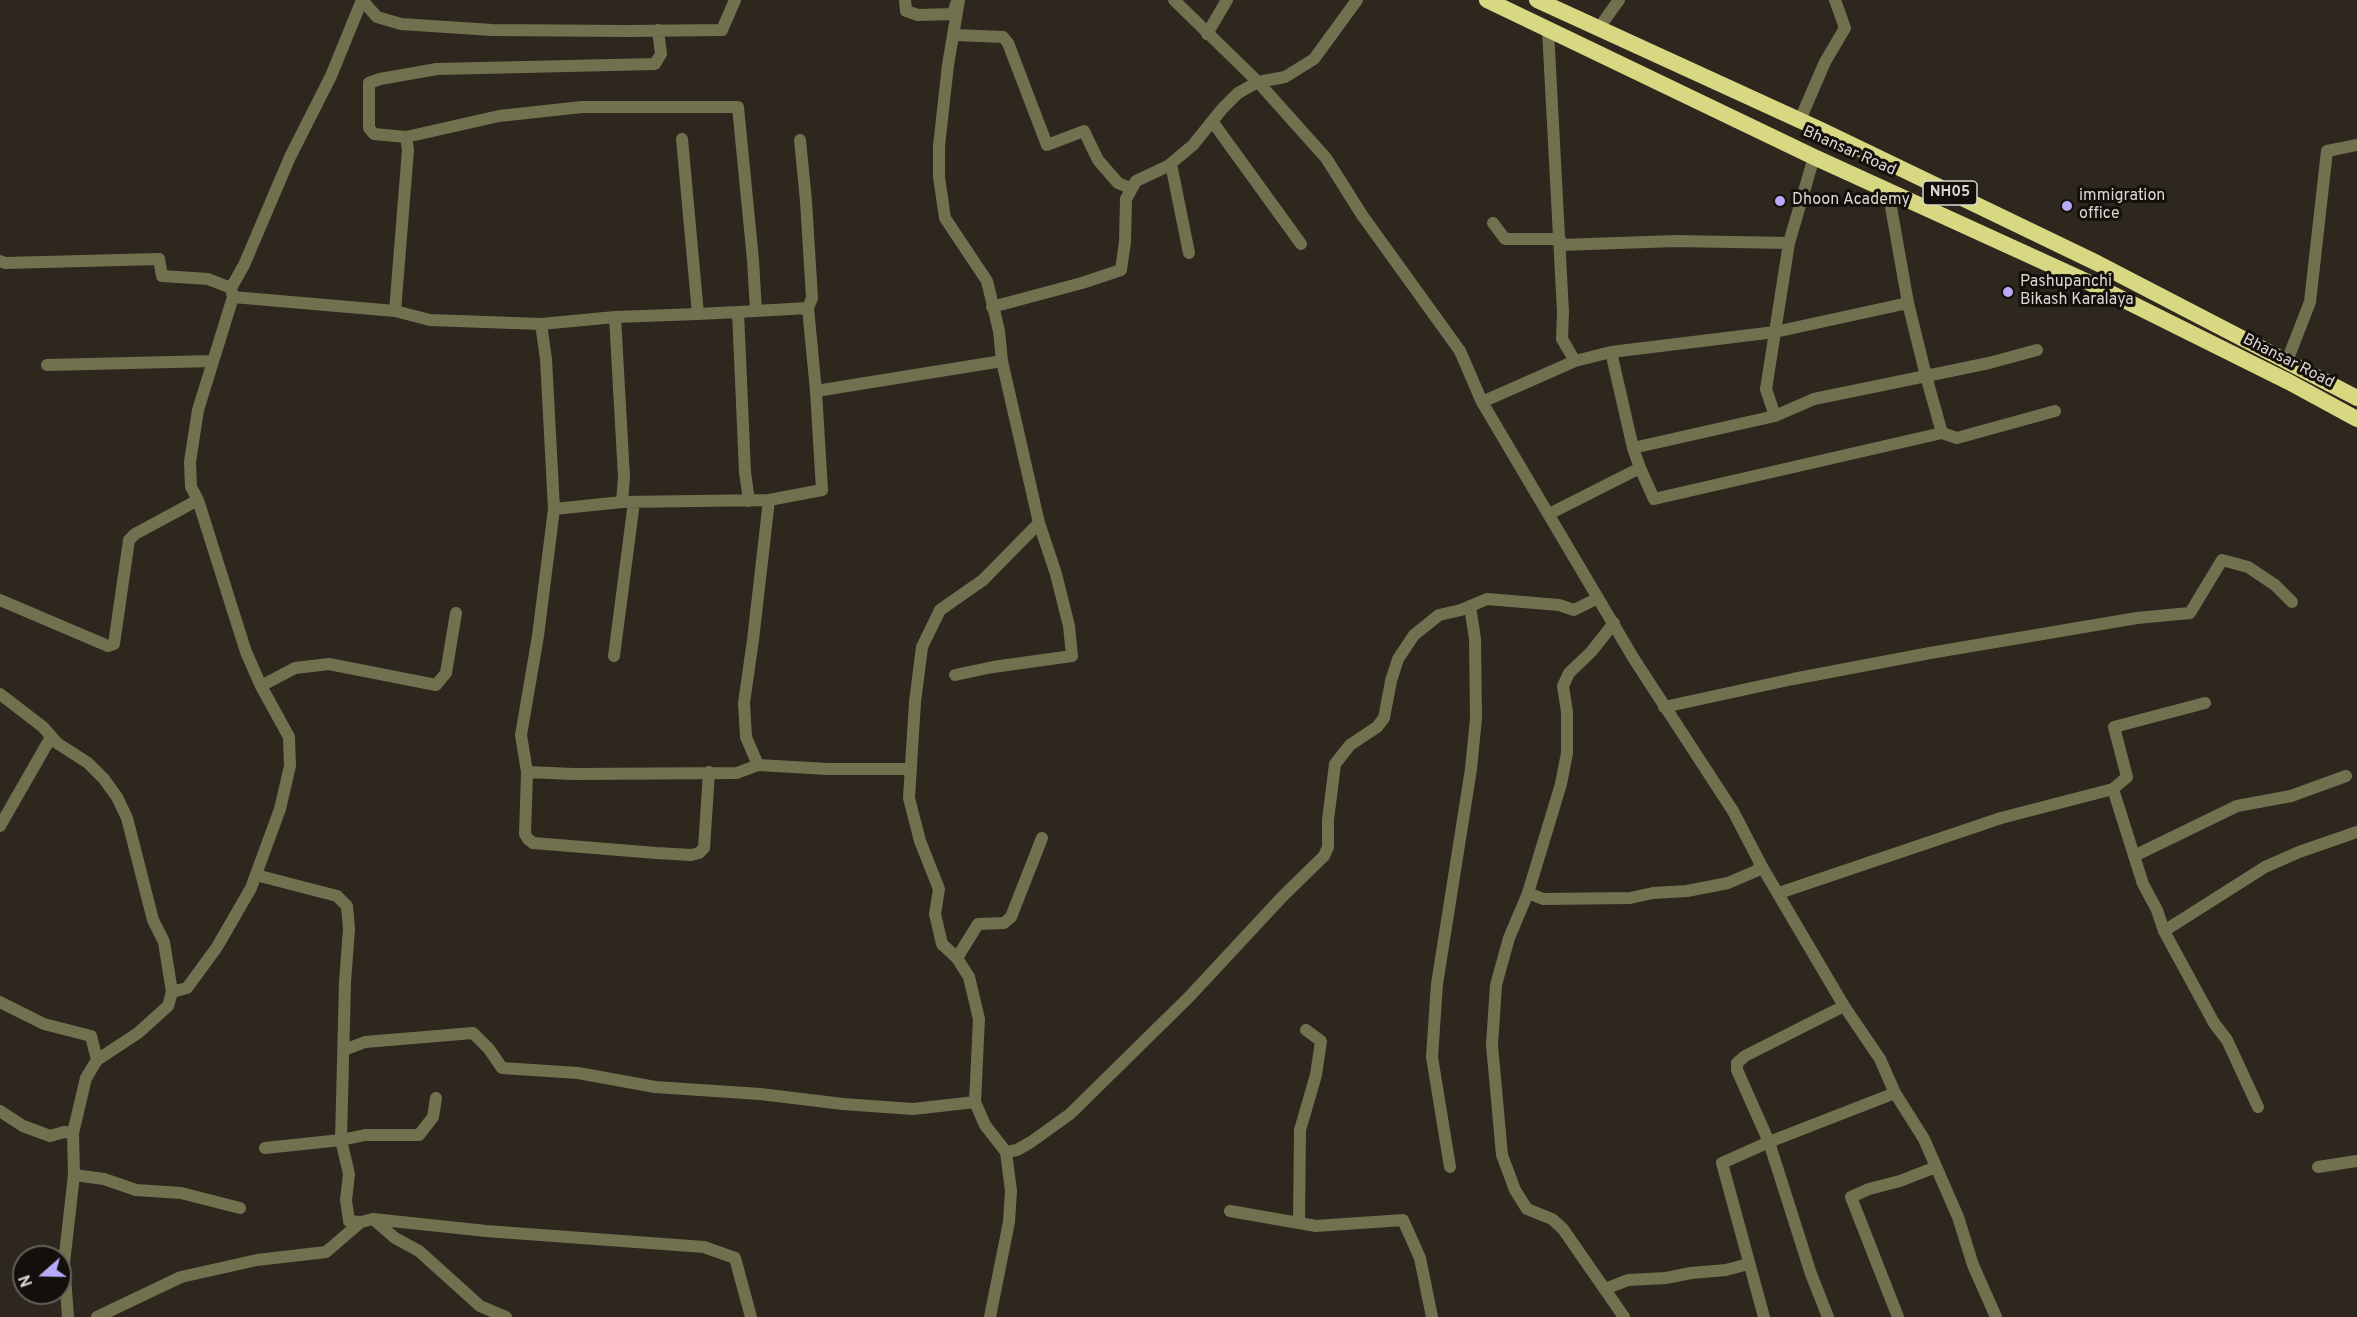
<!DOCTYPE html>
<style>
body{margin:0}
#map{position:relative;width:2357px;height:1317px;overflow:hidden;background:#2d271d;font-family:Overpass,sans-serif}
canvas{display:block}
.north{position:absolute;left:12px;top:1245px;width:60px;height:60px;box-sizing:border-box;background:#13100c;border:2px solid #635f5a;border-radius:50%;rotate:250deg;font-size:16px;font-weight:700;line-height:24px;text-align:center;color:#dad6d0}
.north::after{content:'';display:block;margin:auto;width:21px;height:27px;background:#b7abf8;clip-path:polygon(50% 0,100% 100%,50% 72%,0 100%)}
</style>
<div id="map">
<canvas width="2357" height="1317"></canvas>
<div class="north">N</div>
</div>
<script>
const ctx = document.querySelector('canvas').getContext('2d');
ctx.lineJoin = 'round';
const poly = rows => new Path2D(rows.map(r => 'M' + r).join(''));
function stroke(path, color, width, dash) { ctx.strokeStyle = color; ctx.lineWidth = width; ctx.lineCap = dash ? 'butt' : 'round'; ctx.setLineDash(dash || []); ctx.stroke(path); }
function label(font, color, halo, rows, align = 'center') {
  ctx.font = font + ' Overpass,sans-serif'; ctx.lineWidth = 6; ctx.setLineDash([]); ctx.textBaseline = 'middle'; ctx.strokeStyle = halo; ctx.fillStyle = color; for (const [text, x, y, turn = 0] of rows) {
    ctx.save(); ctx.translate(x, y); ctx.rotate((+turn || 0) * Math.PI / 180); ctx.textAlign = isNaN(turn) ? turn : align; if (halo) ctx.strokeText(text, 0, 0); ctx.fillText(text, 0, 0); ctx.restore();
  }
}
const minor = poly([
 [362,0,377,17,401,24,492,30,627,31,722,30,735,0],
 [905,0,906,11,918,15,953,14,956,4],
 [959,0,948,65,939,146,939,177,945,218,987,281,999,331,1002,361,1039,523,983,580,940,610,922,647,915,702,909,798,920,841,939,889,935,914,942,944,957,958,969,977,979,1019,975,1102,985,1125,1006,1152,1011,1191,1009,1222,990,1317],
 [1174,0,1258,82,1326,158,1362,215,1460,351,1482,402,1634,659,1733,811,1761,865,1844,1006,1880,1059,1895,1093,1924,1139,1958,1217,1973,1265,1996,1317],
 [1598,29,1619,0],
 [1207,34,1227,0],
 [955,35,1003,37,1008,43,1047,145,1084,131,1098,160,1118,183,1130,188],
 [1212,121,1301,244],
 [1799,122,1825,62,1845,28,1835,0],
 [406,137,499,116,582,107,738,107,753,260,756,311],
 [682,139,698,314,615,317,541,324,546,359,554,509,622,502,769,500,822,490,816,391,1002,361],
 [1171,164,1189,253],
 [1493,223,1505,239,1560,239],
 [1560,245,1676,241,1789,243,1814,157],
 [0,261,5,263,159,259,162,276,208,279,231,288],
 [233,297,395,311],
 [992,307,1082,283,1121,270,1125,242,1126,199,1136,181,1168,166,1193,145,1222,109,1238,93,1258,82,1285,77,1314,59,1357,0],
 [808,308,816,391],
 [698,314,738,312],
 [615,317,624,477,622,502],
 [541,324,430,320,395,311,408,150,406,137,374,134,369,128,369,83,380,79,437,69,655,64,661,54,658,30],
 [1611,352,1633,448,1775,416,1814,399,1926,376,1908,303],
 [1575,361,1611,352,1775,332,1789,243],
 [2287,361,2310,302,2327,151,2357,145],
 [47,365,213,361],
 [1482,402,1575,361,1562,339,1563,312,1548,30],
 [1775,416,1766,389,1775,332,1908,303,1888,190],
 [1942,433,1957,438,2055,411],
 [1640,468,1654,499,1942,433,1926,376,1989,363,2037,350],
 [749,501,745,472,738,312,808,308,812,298,806,201,800,140],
 [554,509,538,636,521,735,527,772,525,834,528,839,533,843,656,853,691,855,699,853,704,848,709,772],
 [1549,514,1640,468,1633,448],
 [0,600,108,646,114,644,129,540,135,534,198,500],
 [1614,623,1591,652,1569,673,1563,686,1567,712,1567,753,1561,784,1528,893,1509,938,1496,985,1492,1045,1502,1155,1515,1190,1527,1209,1552,1219,1563,1229,1624,1317],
 [614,656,634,502],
 [955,675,993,667,1072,656,1069,626,1056,574,1039,523],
 [261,686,295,668,329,664,436,685,446,673,456,613],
 [0,694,43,727,57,743,88,763,104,779,117,797,127,818,153,920,164,942,172,992],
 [1664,707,1793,679,1930,653,2137,618,2190,613,2222,560,2248,567,2275,585,2292,602],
 [758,765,746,737,744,703,753,640,769,500],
 [527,772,574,774,737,773,758,765,828,769,911,769],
 [2113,789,2127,777,2114,727,2205,703],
 [0,826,51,737],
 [2134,856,2237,806,2291,796,2346,776],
 [256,875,337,896,347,906,349,929,345,982,341,1140,349,1174,346,1200,349,1221,361,1222],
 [1528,893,1543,899,1630,898,1653,893,1687,891,1728,883,1756,871,1761,865],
 [1779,893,2001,818,2113,789,2143,884,2157,910,2164,931,2214,1023,2227,1040,2258,1107],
 [2164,931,2265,867,2299,852,2357,832],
 [957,958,978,924,1004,923,1011,917,1042,838],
 [0,1002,44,1024,91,1036,97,1060],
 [344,1050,365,1042,473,1033,489,1049,502,1068,578,1073,655,1087,760,1094,843,1104,913,1109,975,1102],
 [0,1111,23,1126,50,1136,64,1132,73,1133,86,1078,97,1060,138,1033,168,1006,172,992,187,988,217,947,251,888,280,809,290,766,289,737,261,686,246,652,198,500,191,487,190,462,198,410,233,297,231,288,244,265,290,157,331,76,362,0],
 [265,1148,341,1140,365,1135,419,1135,433,1117,436,1098],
 [1006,1152,1017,1150,1031,1142,1070,1114,1189,997,1283,896,1324,856,1328,847,1328,820,1335,764,1350,745,1377,727,1384,718,1391,681,1398,659,1414,635,1439,615,1461,610,1487,599,1559,605,1574,610,1598,598],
 [1450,1167,1432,1057,1437,984,1471,769,1476,718,1475,639,1470,606],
 [2318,1167,2357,1161],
 [74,1175,104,1179,136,1190,181,1193,240,1208],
 [1230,1211,1316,1226,1403,1220,1420,1258,1432,1317],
 [373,1219,395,1238,419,1251,480,1306,506,1317],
 [1299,1222,1300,1130,1316,1075,1321,1041,1306,1030],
 [1605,1289,1628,1280,1666,1278,1691,1273,1726,1270,1748,1264],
 [68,1317,64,1263,74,1175,73,1133],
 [97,1317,181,1277,257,1260,326,1252,361,1222,373,1219,486,1231,704,1247,735,1258,751,1317],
 [1764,1317,1722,1163,1769,1142,1895,1093],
 [1828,1317,1811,1274,1769,1142,1737,1070,1737,1063,1745,1056,1844,1006],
 [1898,1317,1851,1197,1869,1189,1900,1181,1936,1167]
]);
const highway = poly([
 [1487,0,1814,157,2090,283,2289,382,2357,419],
 [1537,0,1821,130,2097,263,2357,398]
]);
const markers = [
 [1780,201,6,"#b7abf8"],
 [2067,206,6,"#b7abf8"],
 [2008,292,6,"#b7abf8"]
];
const shields = [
 [1950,193,54]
];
const shieldNames = [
 ["NH05",1950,193]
];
const streetNames = [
 ["Bhansar Road",1849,152,24],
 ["Bhansar Road",2288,362,27]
];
const poiNames = [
 ["immigration",2079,197],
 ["office",2079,215],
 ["Dhoon Academy",1792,201],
 ["Pashupanchi",2020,283],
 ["Bikash Karalaya",2020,301]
];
stroke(minor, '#717150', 12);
stroke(highway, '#d9d882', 16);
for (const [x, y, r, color] of markers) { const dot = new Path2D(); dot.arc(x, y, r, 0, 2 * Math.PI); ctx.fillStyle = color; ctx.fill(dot); stroke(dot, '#13100c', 2); }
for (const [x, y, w] of shields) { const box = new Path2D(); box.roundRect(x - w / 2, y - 12, w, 24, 4.5); ctx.fillStyle = '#13100c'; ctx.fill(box); stroke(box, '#dad6d0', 1.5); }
label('bold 15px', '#dad6d0', null, shieldNames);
label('16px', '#dad6d0', '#13100c', streetNames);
label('16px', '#dad6d0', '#13100c', poiNames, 'left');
</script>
